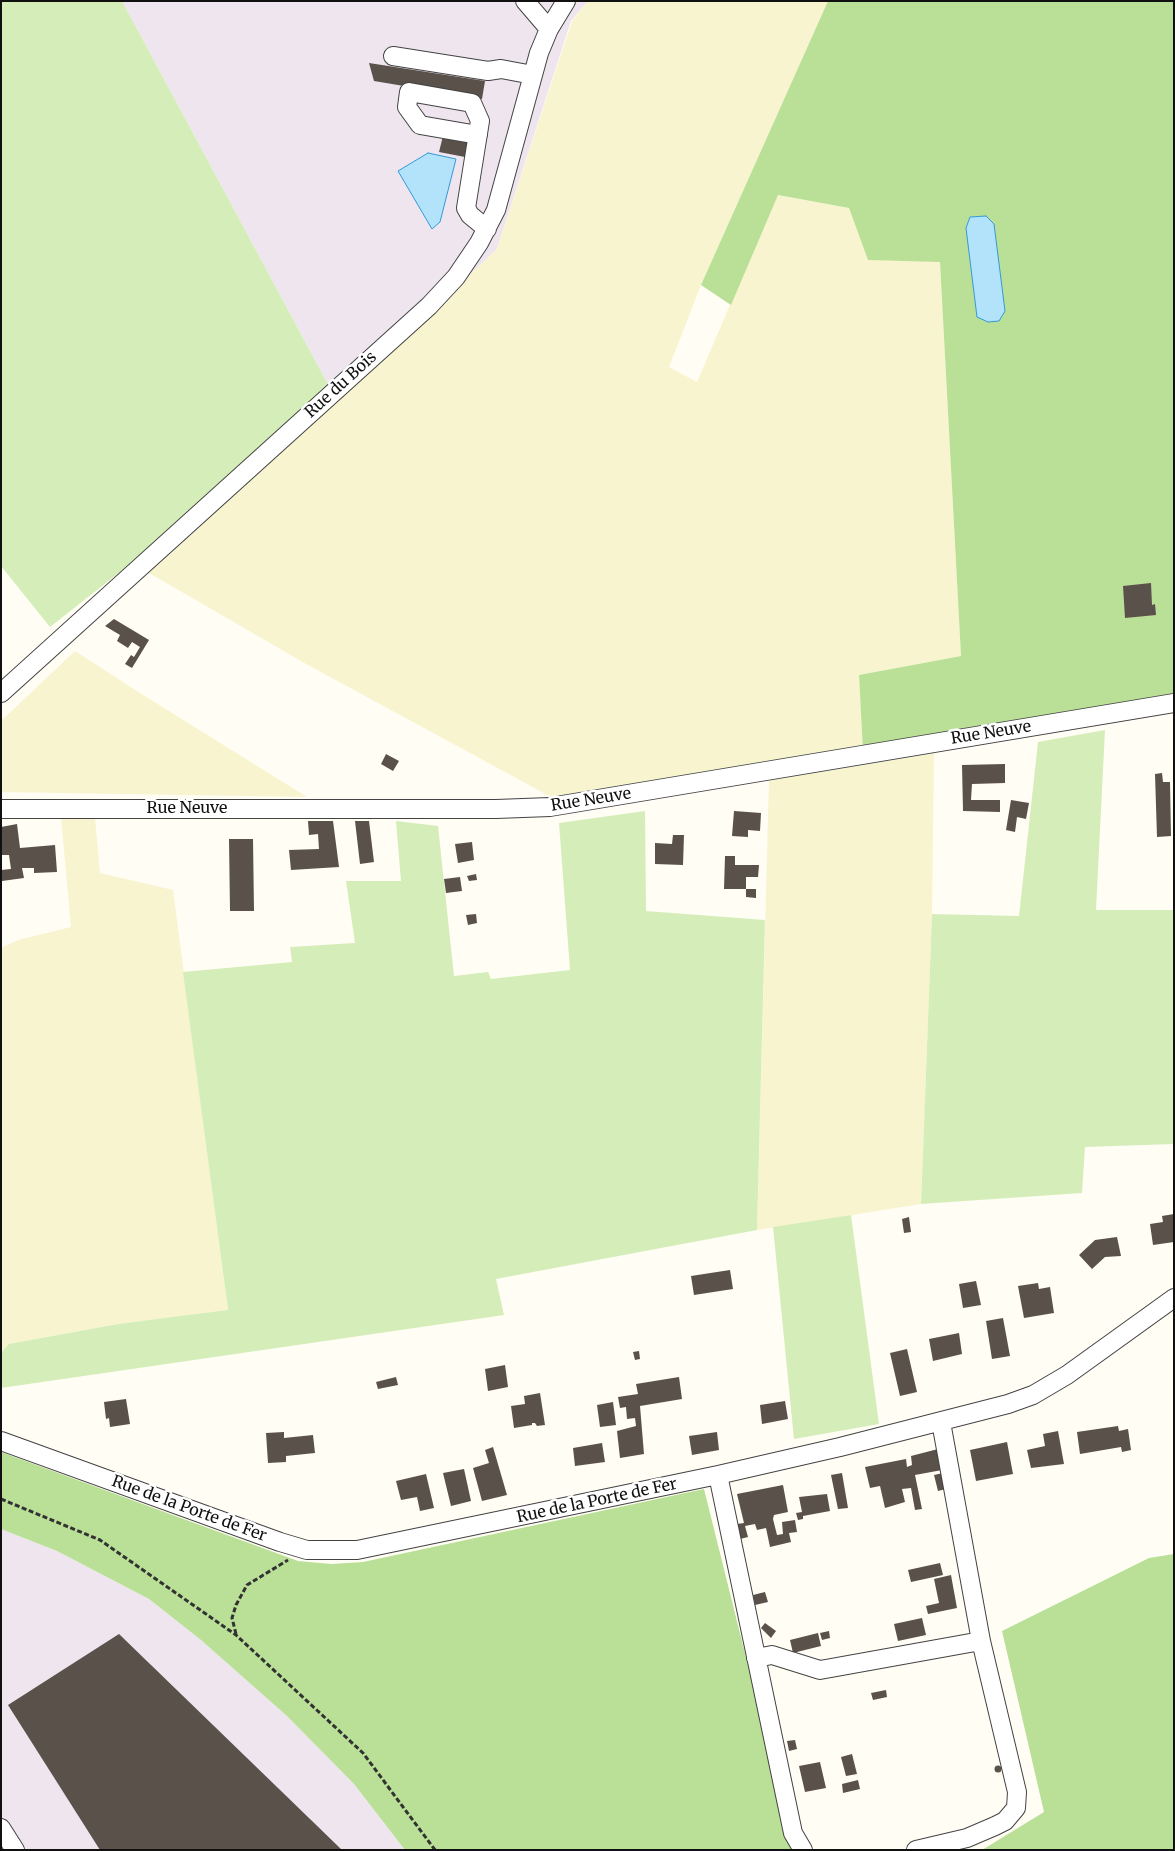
<!DOCTYPE html>
<style>
body{margin:0}
#map{position:relative;width:1175px;height:1851px;overflow:hidden;background:#fffdf4;font-family:Merriweather,serif}
canvas{display:block}
.frame{position:absolute;inset:0;border:2px solid #101010;pointer-events:none}
</style>
<div id="map">
<canvas width="1175" height="1851"></canvas>
<div class="frame"></div>
</div>
<script>
const ctx = document.querySelector('canvas').getContext('2d');
ctx.lineJoin = 'round';
function paint(path, color) { ctx.fillStyle = color; ctx.fill(path, 'evenodd'); }
const poly = rows => new Path2D(rows.map(r => 'M' + r).join(''));
function stroke(path, color, width, dash) { ctx.strokeStyle = color; ctx.lineWidth = width; ctx.lineCap = dash ? 'butt' : 'round'; ctx.setLineDash(dash || []); ctx.stroke(path); }
function label(font, color, halo, rows, align = 'center') {
  ctx.font = font + ' Merriweather,serif'; ctx.lineWidth = 5; ctx.setLineDash([]); ctx.textBaseline = 'middle'; ctx.strokeStyle = halo; ctx.fillStyle = color; for (const [text, x, y, turn = 0] of rows) {
    ctx.save(); ctx.translate(x, y); ctx.rotate((+turn || 0) * Math.PI / 180); ctx.textAlign = isNaN(turn) ? turn : align; if (halo) ctx.strokeText(text, 0, 0); ctx.fillText(text, 0, 0); ctx.restore();
  }
}
const industrial = poly([
 [122,1,588,1,571,21,497,249,337,401],
 [1,1529,57,1551,149,1599,201,1640,287,1716,354,1784,405,1850,1,1850]
]);
const farmland = poly([
 [588,1,828,1,701,285,669,367,697,382,777,195,849,208,868,260,940,261,961,656,859,675,863,746,551,797,308,665,149,573,337,401,497,249,572,21],
 [75,651,140,693,307,797,1,792,1,721],
 [934,753,932,914,921,1204,757,1230,769,780],
 [61,818,95,818,100,873,173,890,228,1311,118,1324,10,1344,1,1353,1,948,18,940,71,927]
]);
const green = poly([
 [1,1,122,1,337,401,50,627,1,566],
 [1105,730,1096,910,1174,910,1174,1144,1085,1147,1082,1193,921,1204,932,914,1019,916,1038,742],
 [645,811,646,911,765,920,757,1230,496,1279,504,1315,1,1388,1,1353,9,1344,118,1324,228,1310,183,972,292,962,290,947,355,943,346,881,401,881,396,821,438,826,454,976,488,972,491,979,570,970,559,823],
 [851,1215,879,1424,794,1439,773,1227]
]);
const forest = poly([
 [828,1,1174,1,1174,701,863,751,859,675,961,656,940,262,868,260,849,208,778,195,731,305,701,285],
 [1,1452,298,1561,331,1564,363,1562,704,1489,794,1850,405,1850,354,1784,287,1716,201,1640,149,1599,57,1551,1,1529],
 [1174,1554,1174,1850,982,1850,1044,1812,1002,1631,1149,1558]
]);
const water = poly([
 [428,153,456,159,440,222,432,229,398,171,428,153],
 [986,216,994,224,1005,311,999,321,988,322,977,317,966,228,970,217,986,216]
]);
const building = poly([
 [369,63,485,81,482,99,374,81],
 [443,136,468,140,465,157,439,152],
 [1151,583,1152,605,1155,604,1156,615,1125,618,1123,586],
 [114,619,149,640,132,668,125,664,131,655,134,657,140,647,132,642,128,648,117,641,120,635,105,626],
 [386,754,399,761,393,771,381,764],
 [1005,764,1005,783,972,784,971,800,1000,800,1000,812,963,811,962,765],
 [1162,773,1163,782,1170,782,1171,836,1157,837,1155,774],
 [1011,800,1029,803,1026,819,1017,817,1015,832,1006,830],
 [734,811,761,813,760,831,748,830,748,837,732,836],
 [308,821,333,821,339,867,291,870,289,850,319,849,318,834,309,835],
 [355,821,369,821,374,862,360,864],
 [17,824,20,848,55,845,57,872,34,873,34,868,22,868,24,878,2,881,1,870,11,869,9,855,1,855,1,827],
 [673,835,684,835,683,865,655,864,655,843,672,844],
 [229,839,253,839,254,911,230,911],
 [472,842,474,860,458,863,455,844],
 [725,856,735,856,735,865,759,865,758,877,746,877,746,889,724,889],
 [476,874,477,880,469,881,467,876],
 [460,877,462,891,446,893,444,879],
 [746,889,756,889,756,898,746,897],
 [476,914,477,923,468,925,466,915],
 [1174,1214,1174,1242,1153,1245,1150,1224,1163,1222,1162,1216],
 [909,1217,911,1232,904,1233,902,1219],
 [1117,1237,1121,1256,1105,1257,1092,1269,1079,1255,1095,1240],
 [730,1270,733,1289,694,1295,691,1276],
 [976,1281,981,1305,963,1308,959,1284],
 [1038,1283,1039,1289,1050,1287,1054,1313,1024,1318,1018,1286],
 [1003,1318,1010,1356,992,1359,986,1321],
 [959,1333,962,1354,933,1361,929,1339],
 [907,1349,917,1392,900,1396,890,1353],
 [639,1351,640,1359,635,1360,633,1352],
 [505,1365,508,1387,488,1391,485,1369],
 [396,1377,398,1385,378,1389,376,1382],
 [679,1377,682,1399,640,1406,644,1454,620,1458,617,1431,636,1426,635,1418,627,1419,626,1407,620,1408,618,1397,638,1394,636,1384],
 [540,1393,545,1425,537,1426,535,1423,532,1423,532,1425,514,1428,511,1406,525,1404,524,1396],
 [126,1399,130,1424,110,1427,109,1418,106,1419,104,1402],
 [785,1401,788,1419,762,1424,760,1405],
 [613,1402,616,1425,600,1427,597,1405],
 [1118,1426,1119,1431,1128,1429,1131,1450,1122,1452,1121,1447,1080,1454,1077,1432],
 [1058,1431,1064,1464,1031,1468,1027,1450,1045,1446,1043,1434],
 [284,1432,284,1438,313,1435,315,1453,286,1456,286,1462,268,1463,266,1433],
 [717,1432,719,1450,692,1455,689,1436],
 [1007,1442,1013,1474,976,1481,970,1450],
 [602,1443,605,1462,575,1466,573,1448],
 [493,1447,507,1495,482,1501,473,1468,489,1463,485,1450],
 [938,1449,942,1470,915,1475,922,1509,915,1510,911,1488,902,1489,905,1502,885,1508,880,1486,870,1488,865,1467,906,1459,907,1467,912,1465,911,1456],
 [464,1469,471,1501,451,1506,443,1473],
 [842,1473,848,1508,838,1509,831,1475],
 [943,1473,946,1489,938,1491,934,1475],
 [426,1474,434,1508,420,1511,417,1497,401,1500,396,1481],
 [783,1485,788,1512,774,1515,773,1519,777,1535,783,1534,782,1522,795,1520,797,1532,789,1533,791,1542,770,1547,766,1528,757,1530,755,1524,745,1526,748,1537,740,1539,737,1524,744,1523,737,1494],
 [827,1494,830,1511,803,1516,803,1519,798,1520,796,1513,802,1512,799,1497],
 [940,1563,943,1575,911,1582,908,1570],
 [951,1575,957,1608,928,1614,926,1606,939,1603,934,1579],
 [765,1592,768,1602,755,1605,753,1595],
 [922,1618,926,1635,898,1641,894,1624],
 [765,1623,776,1631,771,1638,761,1628],
 [829,1631,830,1638,822,1640,820,1633],
 [818,1633,821,1646,793,1653,790,1640],
 [119,1634,342,1850,100,1850,8,1705],
 [886,1690,887,1697,873,1700,871,1693],
 [795,1740,797,1749,789,1751,787,1741],
 [852,1754,857,1774,846,1776,841,1757],
 [820,1762,826,1788,805,1792,799,1766],
 '994.5 1769a3.5 3.5 0 1 1 7 0a3.5 3.5 0 1 1-7 0Z',
 [858,1780,860,1789,843,1793,842,1784]
]);
const path = poly([
 [1,1499,100,1540,236,1635,363,1753,435,1850],
 [236,1634,232,1618,236,1605,247,1585,288,1560]
]);
const minor = poly([
 [525,1,549,29],
 [393,56,488,71,501,69,533,75],
 [478,135,420,125,407,107,409,92,472,103,480,121,466,208,470,215,487,229],
 [1,693,429,306,456,277,479,243,496,210,539,53,549,29,566,1],
 [1,809,496,809,550,807,1174,703],
 [1,1441,280,1542,307,1550,357,1550,718,1475,840,1447,1008,1404,1033,1395,1067,1375,1174,1298],
 [718,1475,793,1833,803,1850],
 [756,1658,772,1655,820,1670,981,1641,941,1422],
 [1,1828,15,1850],
 [916,1850,967,1838,995,1826,1005,1821,1016,1808,1017,1792,981,1641]
]);
const streetNames = [
 ["Rue du Bois",341,385,-42],
 ["Rue Neuve",991,733,-9],
 ["Rue Neuve",591,800,-9],
 ["Rue Neuve",187,808],
 ["Rue de la Porte de Fer",597,1501,-12],
 ["Rue de la Porte de Fer",189,1509,20]
];
paint(industrial, '#eee5ef');
paint(farmland, '#f8f4d0');
paint(green, '#d5eeb9');
paint(forest, '#b9e096');
paint(water, '#b3e2fb');
stroke(water, '#349ad9', 1);
paint(building, '#5a514b');
stroke(minor, '#434343', 20);
stroke(path, '#323232', 3, [5, 2.5]);
stroke(minor, '#fff', 18);
label('16px', '#101010', '#fff', streetNames);
</script>
